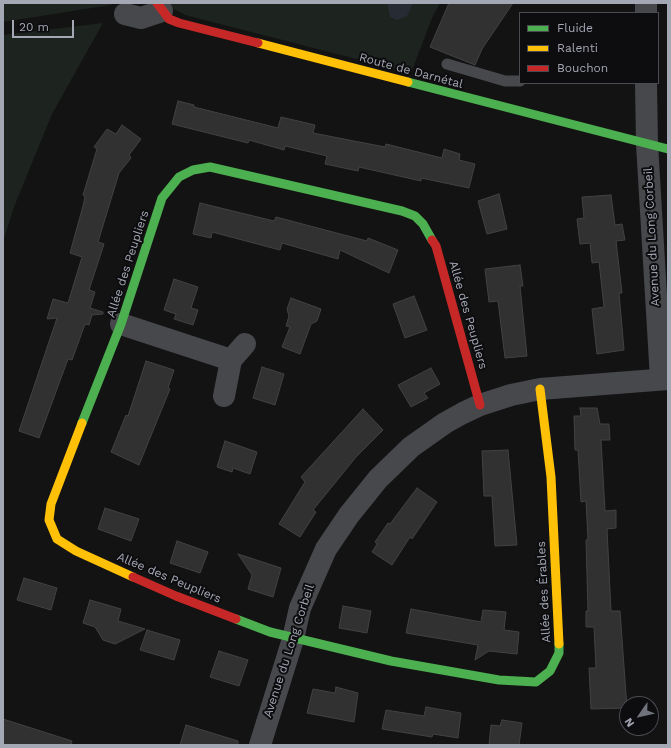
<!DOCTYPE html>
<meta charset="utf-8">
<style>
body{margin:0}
#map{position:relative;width:671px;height:748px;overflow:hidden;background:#131313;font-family:"Work Sans",sans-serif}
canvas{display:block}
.frame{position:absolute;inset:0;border:4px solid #a4a7b4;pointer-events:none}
.legend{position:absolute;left:519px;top:12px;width:140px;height:72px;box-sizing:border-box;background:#0d0d0f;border:1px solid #494b51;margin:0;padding:5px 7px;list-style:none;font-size:12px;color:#a4a7b4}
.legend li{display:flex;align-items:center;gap:8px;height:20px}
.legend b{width:20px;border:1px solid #494b51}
.north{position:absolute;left:619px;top:696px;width:40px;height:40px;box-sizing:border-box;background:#0d0d0f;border:1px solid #494b51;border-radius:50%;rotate:236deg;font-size:11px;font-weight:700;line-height:16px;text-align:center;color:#a4a7b4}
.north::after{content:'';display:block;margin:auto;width:14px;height:18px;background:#71737c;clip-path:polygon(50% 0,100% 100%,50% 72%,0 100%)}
.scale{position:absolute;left:12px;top:20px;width:62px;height:18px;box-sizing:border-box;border:2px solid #a4a7b4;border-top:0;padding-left:5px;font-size:12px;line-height:14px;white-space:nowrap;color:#a4a7b4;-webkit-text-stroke:3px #0d0d0f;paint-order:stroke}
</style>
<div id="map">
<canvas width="671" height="748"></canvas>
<div class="frame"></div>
<ul class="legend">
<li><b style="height:5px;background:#4caf50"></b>Fluide</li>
<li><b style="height:5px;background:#ffc107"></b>Ralenti</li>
<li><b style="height:5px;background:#c62828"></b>Bouchon</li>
</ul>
<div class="north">N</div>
<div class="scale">20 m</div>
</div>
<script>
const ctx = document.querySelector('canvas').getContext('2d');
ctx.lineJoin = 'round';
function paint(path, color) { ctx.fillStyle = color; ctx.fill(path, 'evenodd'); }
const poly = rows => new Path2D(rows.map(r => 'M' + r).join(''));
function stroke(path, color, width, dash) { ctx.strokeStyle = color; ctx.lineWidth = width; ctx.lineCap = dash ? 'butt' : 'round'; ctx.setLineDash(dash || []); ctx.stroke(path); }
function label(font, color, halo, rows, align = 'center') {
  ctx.font = font + ' "Work Sans",sans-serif'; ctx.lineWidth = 4; ctx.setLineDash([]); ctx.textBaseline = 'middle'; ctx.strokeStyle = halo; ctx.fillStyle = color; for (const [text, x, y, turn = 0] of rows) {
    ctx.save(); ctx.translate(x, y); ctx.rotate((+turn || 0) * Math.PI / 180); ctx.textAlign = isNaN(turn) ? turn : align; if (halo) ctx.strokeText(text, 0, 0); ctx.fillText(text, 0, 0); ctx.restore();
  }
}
const green = poly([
 [3,3,112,3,111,5,3,22],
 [168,3,440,3,432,18,411,73,185,15,170,7],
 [103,23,52,114,14,207,3,242,3,35]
]);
const water = poly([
 [387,3,413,3,407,16,397,20,390,17]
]);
const building = poly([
 [449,3,513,3,482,49,475,65,430,47,449,3],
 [178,101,194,105,194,107,278,128,281,117,315,125,313,133,385,147,386,144,442,158,444,149,460,154,459,160,475,164,469,188,421,178,421,181,359,167,358,171,325,164,327,156,285,146,284,150,249,140,248,143,172,124,178,101],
 [122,125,141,139,129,155,131,158,119,173,98,242,104,244,89,290,95,292,90,308,103,312,103,314,92,315,89,325,85,324,72,360,68,359,39,438,19,431,57,318,47,319,53,299,68,303,82,257,70,253,83,206,85,197,83,195,97,149,94,147,107,129,116,134,122,125],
 [499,194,507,229,487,234,478,201,499,194],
 [611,195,615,225,622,224,625,240,616,241,622,293,619,293,624,350,597,354,592,309,604,307,599,262,592,263,590,243,580,244,577,219,584,218,582,197,611,195],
 [200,203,274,221,276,217,367,241,368,238,398,250,389,273,340,250,338,259,282,243,280,250,212,232,211,238,193,234,200,203],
 [520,265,523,286,520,286,527,356,505,358,498,301,489,302,485,269,520,265],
 [174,279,198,287,191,308,198,310,193,325,174,319,176,314,164,310,174,279],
 [414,296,427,330,405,338,393,304,414,296],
 [291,298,321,309,317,321,311,324,300,354,282,347,290,327,286,326,289,316,287,309,291,298],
 [146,361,174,370,168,388,170,389,139,465,111,452,126,415,128,416,146,361],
 [262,367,284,374,275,405,253,398,262,367],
 [431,368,440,384,424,393,428,398,411,407,398,385,431,368],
 [580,408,597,408,600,424,609,424,610,440,601,440,605,511,616,510,616,528,607,529,611,611,620,611,627,708,591,709,589,668,596,668,594,627,586,627,586,611,588,611,586,540,588,539,586,501,581,502,578,450,575,450,574,416,581,416,580,408],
 [363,409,383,430,356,457,313,510,316,512,300,537,279,524,305,482,301,477,363,409],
 [225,441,257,452,250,474,233,468,232,472,217,467,225,441],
 [508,450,517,545,495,546,492,496,484,496,482,451,508,450],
 [417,488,437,502,412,539,410,537,392,565,372,552,377,544,375,542,388,523,390,524,417,488],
 [105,508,139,519,131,541,98,529,105,508],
 [177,541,208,552,200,573,170,563,177,541],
 [238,554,281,568,273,597,248,589,252,575,238,554],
 [24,578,57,588,51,610,17,600,24,578],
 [90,600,121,609,118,621,145,629,115,644,103,640,95,627,83,623,90,600],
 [343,606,371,611,367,633,339,628,343,606],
 [411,609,481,622,483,610,506,612,504,630,519,632,517,654,489,651,475,660,478,645,406,633,411,609],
 [147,630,180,640,174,660,140,650,147,630],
 [219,651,248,660,239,686,210,677,219,651],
 [336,687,358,693,354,722,307,713,313,689,335,693,336,687],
 [426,707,461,713,458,738,433,734,432,737,382,729,386,710,424,716,426,707],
 [3,719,72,741,71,745,3,745,3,719],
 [502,720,522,723,519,745,489,745,491,725,500,726,502,720],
 [186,725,238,741,238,745,180,745,186,725]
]);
const lane = poly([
 [447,64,505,81,520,81]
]);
const street = poly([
 [646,3,646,13],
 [125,14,141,18,162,11],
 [646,83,647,144,661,379],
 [121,324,231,360,245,344],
 [224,396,231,360],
 [260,745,293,639,300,608,326,549,349,515,378,479,411,447,445,423,463,413,480,405,511,395,540,389,668,379]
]);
const fast = poly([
 [408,82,668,149],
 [82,423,121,324,162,198,179,177,193,170,210,167,402,211,415,216,423,224,432,240],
 [236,619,270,632,391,661,499,680,536,682,550,671,559,653,559,644]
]);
const slow = poly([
 [258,43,408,82],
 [540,389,551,477,559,644],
 [82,423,51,504,49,520,57,539,76,551,133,577]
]);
const jam = poly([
 [157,3,169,19,179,23,258,43],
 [432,240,436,246,480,405],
 [133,577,176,596,236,619]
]);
const streetNames = [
 ["Route de Darnétal",411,71,15],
 ["Avenue du Long Corbeil",652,237,-93],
 ["Allée des Peupliers",128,264,-72],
 ["Allée des Peupliers",468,315,74],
 ["Allée des Peupliers",169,578,23],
 ["Allée des Érables",544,592,-93],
 ["Avenue du Long Corbeil",289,651,-72]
];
paint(green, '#1d231e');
paint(water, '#272c34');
paint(building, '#313132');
stroke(building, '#424246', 1);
stroke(lane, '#47484c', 11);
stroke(street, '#47484c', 22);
stroke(fast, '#4caf50', 9);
stroke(slow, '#ffc107', 9);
stroke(jam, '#c62828', 9);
label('12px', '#a4a7b4', '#0d0d0f', streetNames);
</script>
